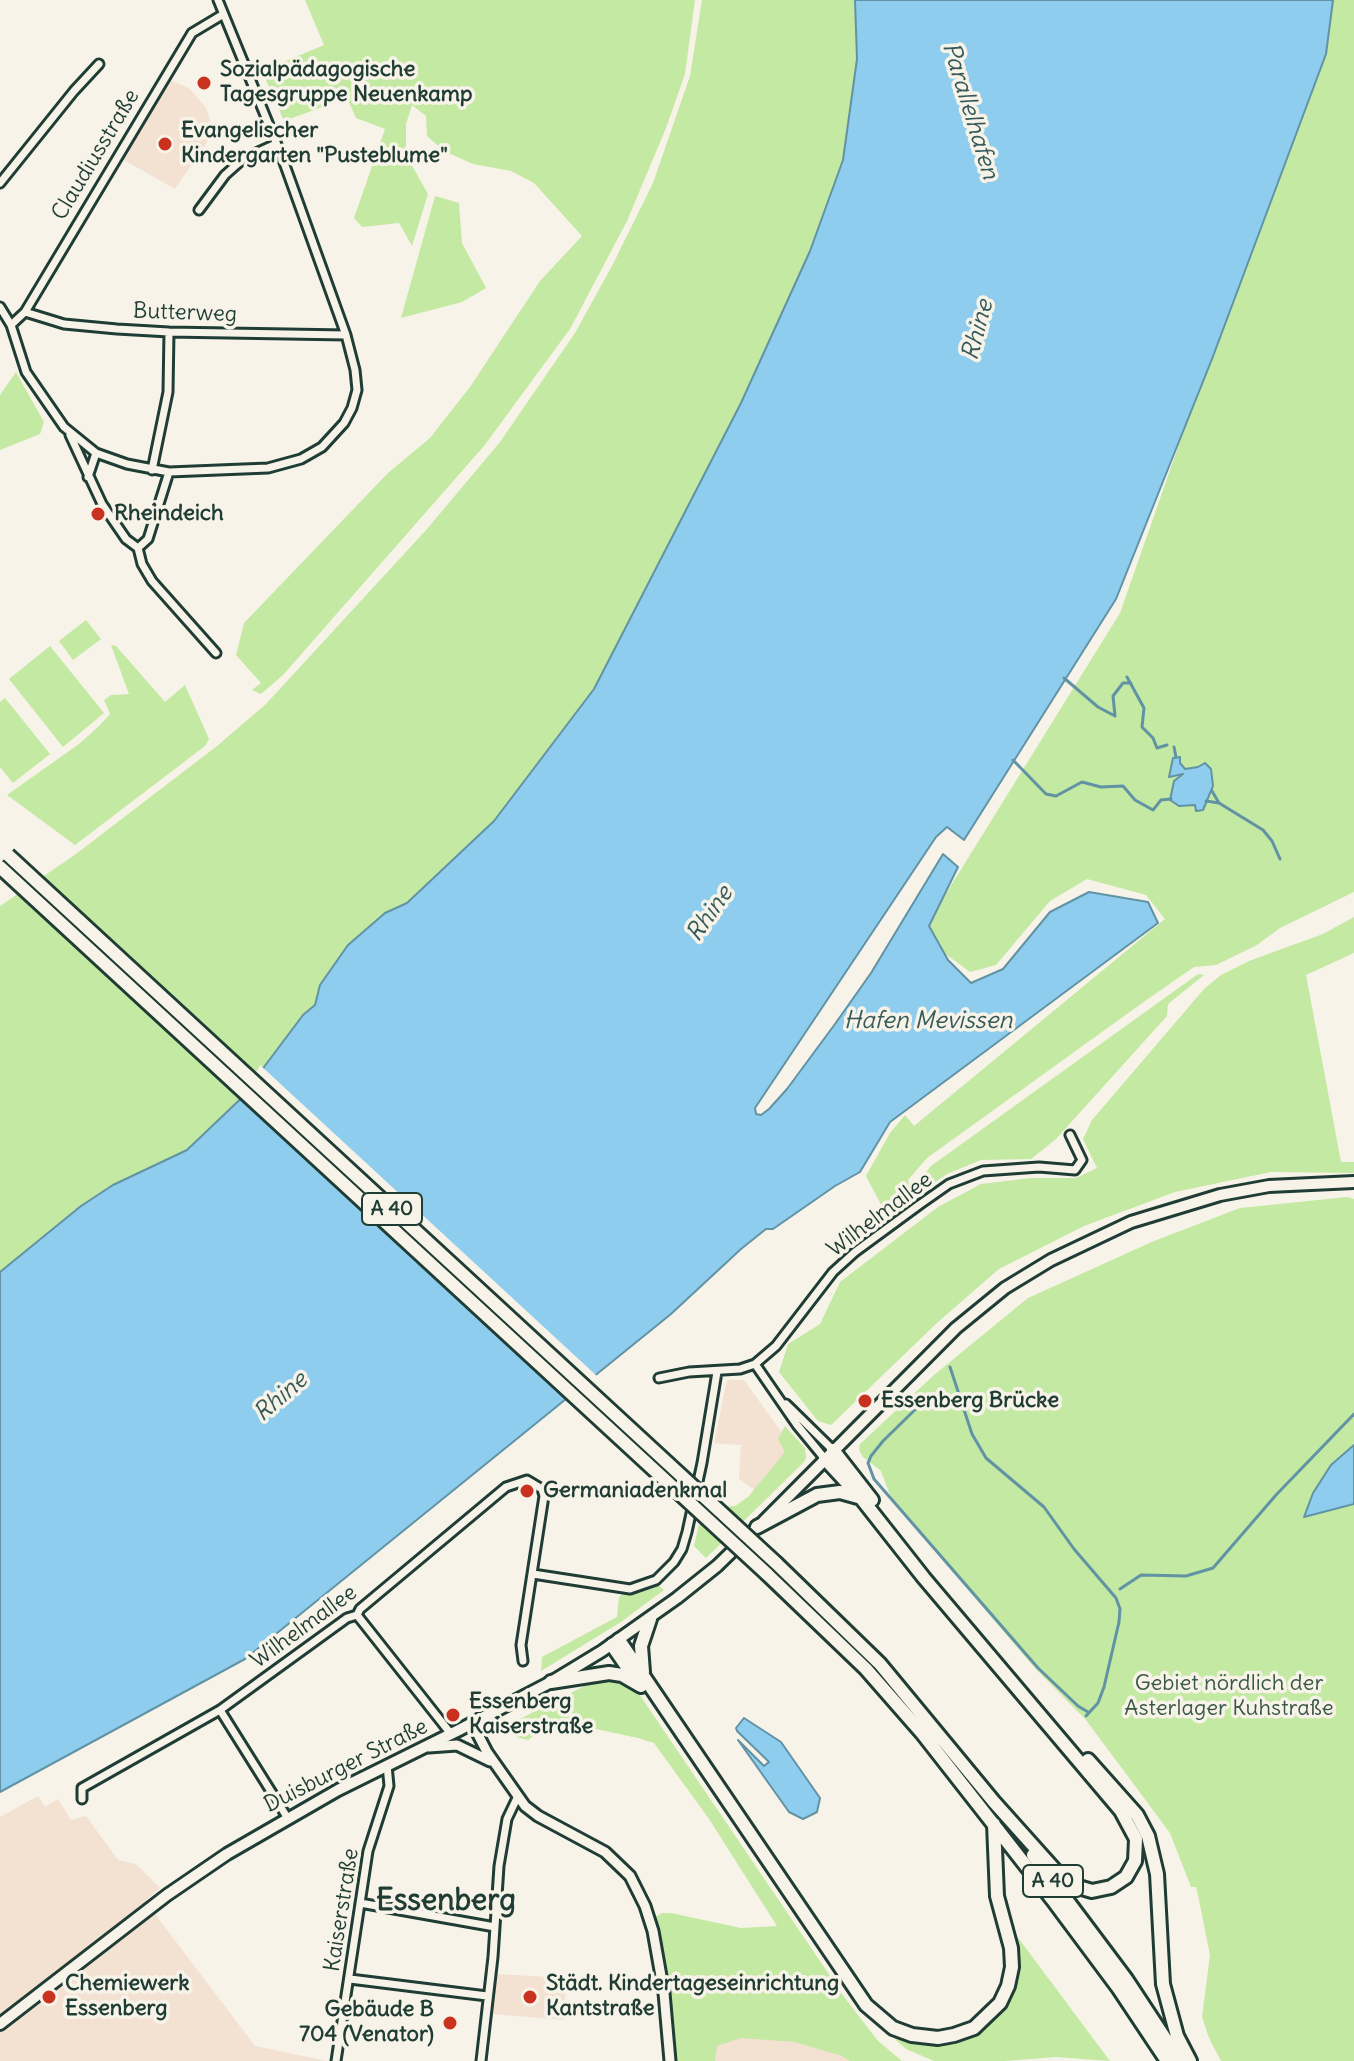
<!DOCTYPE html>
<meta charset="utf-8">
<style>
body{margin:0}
canvas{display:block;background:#f7f3e8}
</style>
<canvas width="1354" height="2061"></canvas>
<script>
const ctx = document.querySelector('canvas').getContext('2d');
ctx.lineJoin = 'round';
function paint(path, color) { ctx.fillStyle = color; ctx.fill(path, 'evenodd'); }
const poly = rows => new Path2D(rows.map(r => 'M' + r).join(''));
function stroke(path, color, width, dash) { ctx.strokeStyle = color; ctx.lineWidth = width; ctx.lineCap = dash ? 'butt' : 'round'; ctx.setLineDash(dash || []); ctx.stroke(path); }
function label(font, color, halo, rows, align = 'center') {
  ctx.font = font + ' Delius,sans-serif'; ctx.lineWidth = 7; ctx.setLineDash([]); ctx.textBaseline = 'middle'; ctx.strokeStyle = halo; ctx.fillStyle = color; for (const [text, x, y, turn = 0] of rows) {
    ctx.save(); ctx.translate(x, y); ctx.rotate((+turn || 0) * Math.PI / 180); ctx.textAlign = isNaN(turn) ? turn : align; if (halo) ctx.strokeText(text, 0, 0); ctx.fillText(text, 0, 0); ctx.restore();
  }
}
const built = poly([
 [164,77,190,89,206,108,214,132,175,189,117,156],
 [727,1380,744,1380,795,1451,759,1493,739,1479,741,1445,714,1443],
 [38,1796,45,1807,58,1799,71,1820,86,1816,118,1860,136,1864,160,1888,145,1901,255,2046,327,2061,0,2061,0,1817],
 [497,1974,566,1978,564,2020,492,2014],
 [676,2011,884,2061,678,2061]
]);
const green = poly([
 [305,0,695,0,685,74,666,128,627,221,570,329,484,446,283,675,261,694,252,690,261,683,236,655,244,623,388,473,430,438,470,387,540,281,582,236,534,183,511,171,473,164,444,151,427,136,426,116,412,105,406,124,406,155,428,194,412,246,399,223,362,227,354,218,385,129,356,118,347,98,284,121,262,71,324,45],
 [702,0,855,0,857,59,843,160,810,251,741,403,594,689,494,821,407,903,385,913,348,945,320,985,315,1005,303,1015,264,1067,252,1088,187,1150,113,1185,81,1206,0,1272,0,906,76,854,217,746,266,704,427,529,500,442,575,333,613,264,653,183,690,76],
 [1314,0,1354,0,1354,892,1280,928,1257,945,1216,965,1194,967,1145,1001,927,1158,908,1180,912,1200,887,1216,866,1176,890,1133,905,1115,914,1126,1165,919,1146,895,1087,879,1050,901,996,965,970,972,936,947,926,934,929,921,1120,613,1233,290],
 [435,196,459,203,462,243,486,288,462,302,401,318],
 [16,372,44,422,40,434,0,450,0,395],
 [86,620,101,639,73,660,59,641],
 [111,645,116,646,165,702,185,685,209,739,205,746,75,845,7,795,79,744,99,726,110,714,104,700,111,695,129,694],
 [50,646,104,713,63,747,9,679],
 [5,698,50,754,13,783,0,767,0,702],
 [1354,917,1354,953,1306,975,1341,1162,1354,1162,1354,1173,1271,1172,1175,1192,1084,1226,999,1269,938,1322,831,1425,818,1421,779,1372,788,1344,820,1324,840,1282,938,1207,981,1184,1031,1178,1076,1178,1097,1168,1083,1139,1092,1120,1204,989,1221,975,1249,961,1323,934],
 [1198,974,1204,975,1168,1004,1167,1016,1056,1139,1031,1159,981,1160,947,1174,920,1193,918,1182,931,1166],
 [1347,1197,1354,1199,1354,2061,1221,2061,1209,2038,1202,2017,1210,1955,1198,1895,1196,1887,1191,1887,1170,1833,1086,1720,1033,1666,907,1518,890,1495,881,1471,863,1457,859,1450,860,1444,934,1375,1028,1298,1154,1241,1240,1208],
 [785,1426,805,1448,806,1458,804,1462,706,1558,694,1546,704,1502,717,1507,735,1506,748,1497,785,1452,778,1439],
 [659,1586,664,1590,621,1622,541,1671,542,1657,617,1617,619,1597,624,1593,646,1591],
 [608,1676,633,1685,845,1998,878,2041,902,2061,850,2061,842,2056,795,2042,741,2038,717,2046,715,2061,676,2061,670,1992,655,1917,662,1913,671,1913,741,1928,777,1926,709,1819,654,1743,638,1738,554,1720,528,1740,516,1737,516,1721,592,1682],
 [1016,1935,1110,2061,1056,2057,1005,2061,934,2061,906,2049,876,2022,878,2020,903,2035,979,2030,1014,1974]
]);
const water = poly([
 [855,0,1333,0,1326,54,1212,359,1116,599,964,840,947,827,936,837,755,1108,756,1114,761,1115,769,1109,787,1089,835,1024,871,973,943,854,958,867,929,926,948,960,971,983,1003,969,1050,912,1089,892,1148,902,1158,923,890,1122,860,1172,835,1186,773,1229,766,1229,741,1249,671,1314,245,1659,0,1792,0,1272,81,1206,113,1185,187,1150,252,1088,264,1067,303,1015,315,1005,320,985,348,945,385,913,407,903,494,821,594,689,741,403,810,251,843,160,857,59,855,0],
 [1180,757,1180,763,1185,769,1198,767,1205,763,1211,769,1213,786,1203,810,1196,811,1195,805,1179,806,1170,800,1174,781,1183,774,1169,777,1173,758,1180,757],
 [1354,1445,1354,1504,1304,1517,1313,1493,1331,1465,1354,1445],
 [744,1718,781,1742,820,1798,817,1812,803,1819,789,1812,738,1740,764,1766,769,1762,737,1731,736,1728,744,1718]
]);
const pier = poly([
 [260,1065,598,1377,567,1401,237,1097,249,1086]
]);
const stream = poly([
 [1127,677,1144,708,1142,727,1153,738,1157,748,1167,745],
 [1064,678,1098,707,1115,716,1113,696,1123,683,1131,683],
 [1174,747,1176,757],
 [1013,760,1046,794,1056,796,1082,782,1101,787,1123,786,1135,800,1153,810,1161,800,1171,799],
 [1212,791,1219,803],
 [1206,801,1219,803,1263,830,1272,841,1280,859],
 [950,1367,972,1434,986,1458,1044,1507,1074,1549,1116,1598,1120,1609,1119,1622,1104,1687,1098,1703,1086,1716],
 [926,1399,883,1441,871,1456,868,1463,874,1479,1038,1668,1078,1706,1088,1712],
 [1120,1589,1141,1575,1186,1576,1213,1568,1276,1495,1354,1414]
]);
const minor = poly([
 [0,183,74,91,99,64],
 [199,210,225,175,243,159,276,144],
 [0,307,11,325,26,372,64,427,96,453,127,464,169,472,268,468,301,459,322,447,344,423,352,408,357,390,355,370,346,335,282,157,218,0],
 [25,312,64,324,117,329,169,332,346,335],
 [11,325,25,312,192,33,222,15],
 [70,435,102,504,126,539,138,548,142,564,152,581,216,653],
 [152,470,168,392,169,332],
 [88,477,96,453],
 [138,548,148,539,169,472],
 [755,1364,797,1425,825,1459],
 [659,1378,689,1372,740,1369,755,1364,776,1346,833,1272,855,1252,919,1205,949,1184,983,1171,1039,1167,1075,1170,1082,1160,1070,1135],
 [786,1404,833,1450],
 [533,1574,630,1589,656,1580,674,1562,682,1549,687,1532,702,1463,717,1372],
 [357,1615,451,1734],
 [220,1710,287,1817],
 [82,1799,82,1788,220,1710,347,1618,357,1615,360,1609,506,1487,527,1480,542,1489,544,1496,521,1645,523,1661],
 [360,1903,495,1927],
 [350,1979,487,1996],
 [336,2061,368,1851,389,1786,387,1765],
 [481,2061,493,1957,499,1866,507,1819,517,1798]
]);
const tertiary = poly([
 [472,1723,487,1752,525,1806,538,1816,605,1852,630,1876,645,1906,653,1931,664,1993,670,2061],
 [429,1747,457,1745,490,1761]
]);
const secondary = poly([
 [764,1521,956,1328,1005,1288,1051,1260,1131,1222,1220,1195,1269,1186,1354,1182],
 [0,2024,167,1895,227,1854,338,1790,459,1730,551,1682,602,1651,677,1598,717,1566,752,1532]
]);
const motorway = poly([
 [833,1450,872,1500],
 [757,1527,817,1495,840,1492,858,1497],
 [776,1563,880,1664,994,1802,1062,1878,1075,1886,1092,1891,1111,1887,1126,1877,1135,1861,1136,1839,1121,1811,924,1578,861,1498,825,1459],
 [767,1574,866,1669,922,1733,1052,1899,1119,1989,1167,2061],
 [619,1640,866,2005,893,2028,912,2035,938,2038,954,2035,974,2028,1000,2003,1008,1986,1012,1967,1011,1948,997,1896,994,1824],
 [612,1645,634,1677],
 [643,1672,641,1646,650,1619],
 [551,1682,609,1673,622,1675,641,1686],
 [1088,1760,1137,1815,1148,1836,1157,1874,1163,1984,1177,2036,1190,2061],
 [1033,1855,1126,1979,1180,2061]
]);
const motorwayBridge = poly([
 [8,855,776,1563],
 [0,867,767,1574]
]);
const markers = [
 [204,83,8,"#c8321e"],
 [165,144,8,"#c8321e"],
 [98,514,8,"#c8321e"],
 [865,1401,8,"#c8321e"],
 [527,1491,8,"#c8321e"],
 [453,1715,8,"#c8321e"],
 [49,1997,8,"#c8321e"],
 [530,1997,8,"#c8321e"],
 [450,2023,8,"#c8321e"]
];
const shields = [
 [392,1209,60],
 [1053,1881,60]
];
const shieldNames = [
 ["A 40",392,1209],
 ["A 40",1053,1881]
];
const poiNames = [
 ["Sozialpädagogische",220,70],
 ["Tagesgruppe Neuenkamp",220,95],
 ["Evangelischer",181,131],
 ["Kindergarten \"Pusteblume\"",181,156],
 ["Rheindeich",114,514],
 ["Essenberg Brücke",881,1401],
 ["Germaniadenkmal",543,1491],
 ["Essenberg",469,1702],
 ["Kaiserstraße",469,1727],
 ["Chemiewerk",65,1984],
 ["Essenberg",65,2009],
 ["Städt. Kindertageseinrichtung",546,1984],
 ["Kantstraße",546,2009],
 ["Gebäude B",434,2010,"right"],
 ["704 (Venator)",434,2035,"right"]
];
const streetNames = [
 ["Claudiusstraße",96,155,-59],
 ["Butterweg",185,313,2],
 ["Wilhelmallee",880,1215,-37],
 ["Wilhelmallee",304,1627,-36],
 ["Duisburger Straße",346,1766,-27],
 ["Kaiserstraße",342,1910,-81]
];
const parkNames = [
 ["Gebiet nördlich der",1229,1684],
 ["Asterlager Kuhstraße",1229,1709]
];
const waterNames = [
 ["Parallelhafen",970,111,73],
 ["Rhine",978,330,-75],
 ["Rhine",710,914,-55],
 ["Hafen Mevissen",928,1021],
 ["Rhine",281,1397,-41]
];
const districtNames = [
 ["Essenberg",446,1901]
];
paint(built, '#f3e1d2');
paint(green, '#c3e9a3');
paint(water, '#8ecdee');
stroke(water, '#6293a4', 2);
paint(pier, '#f7f3e8');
stroke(stream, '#6293a4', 3);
stroke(minor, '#1f3d34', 13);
stroke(tertiary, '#1f3d34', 15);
stroke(secondary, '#1f3d34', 16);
stroke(motorway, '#1f3d34', 18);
stroke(minor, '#f7f3e8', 7);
stroke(tertiary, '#f7f3e8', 9);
stroke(secondary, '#f7f3e8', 10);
stroke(motorway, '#f7f3e8', 12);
stroke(motorwayBridge, '#1f3d34', 18, []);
stroke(motorwayBridge, '#f7f3e8', 12);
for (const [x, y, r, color] of markers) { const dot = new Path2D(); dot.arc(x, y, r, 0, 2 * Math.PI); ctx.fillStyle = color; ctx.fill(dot); stroke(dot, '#f7f3e8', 3); }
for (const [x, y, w] of shields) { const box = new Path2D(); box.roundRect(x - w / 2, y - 16, w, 32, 6); ctx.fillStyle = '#f7f3e8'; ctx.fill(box); stroke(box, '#1f3d34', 2); }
label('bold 20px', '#1f3d34', null, shieldNames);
label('bold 22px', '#1f3d34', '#f7f3e8', poiNames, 'left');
label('22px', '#1f3d34', '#f7f3e8', streetNames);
label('22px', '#385745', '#f7f3e8', parkNames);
label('italic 24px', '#355a59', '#f7f3e8', waterNames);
label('bold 30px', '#1f3d34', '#f7f3e8', districtNames);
</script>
